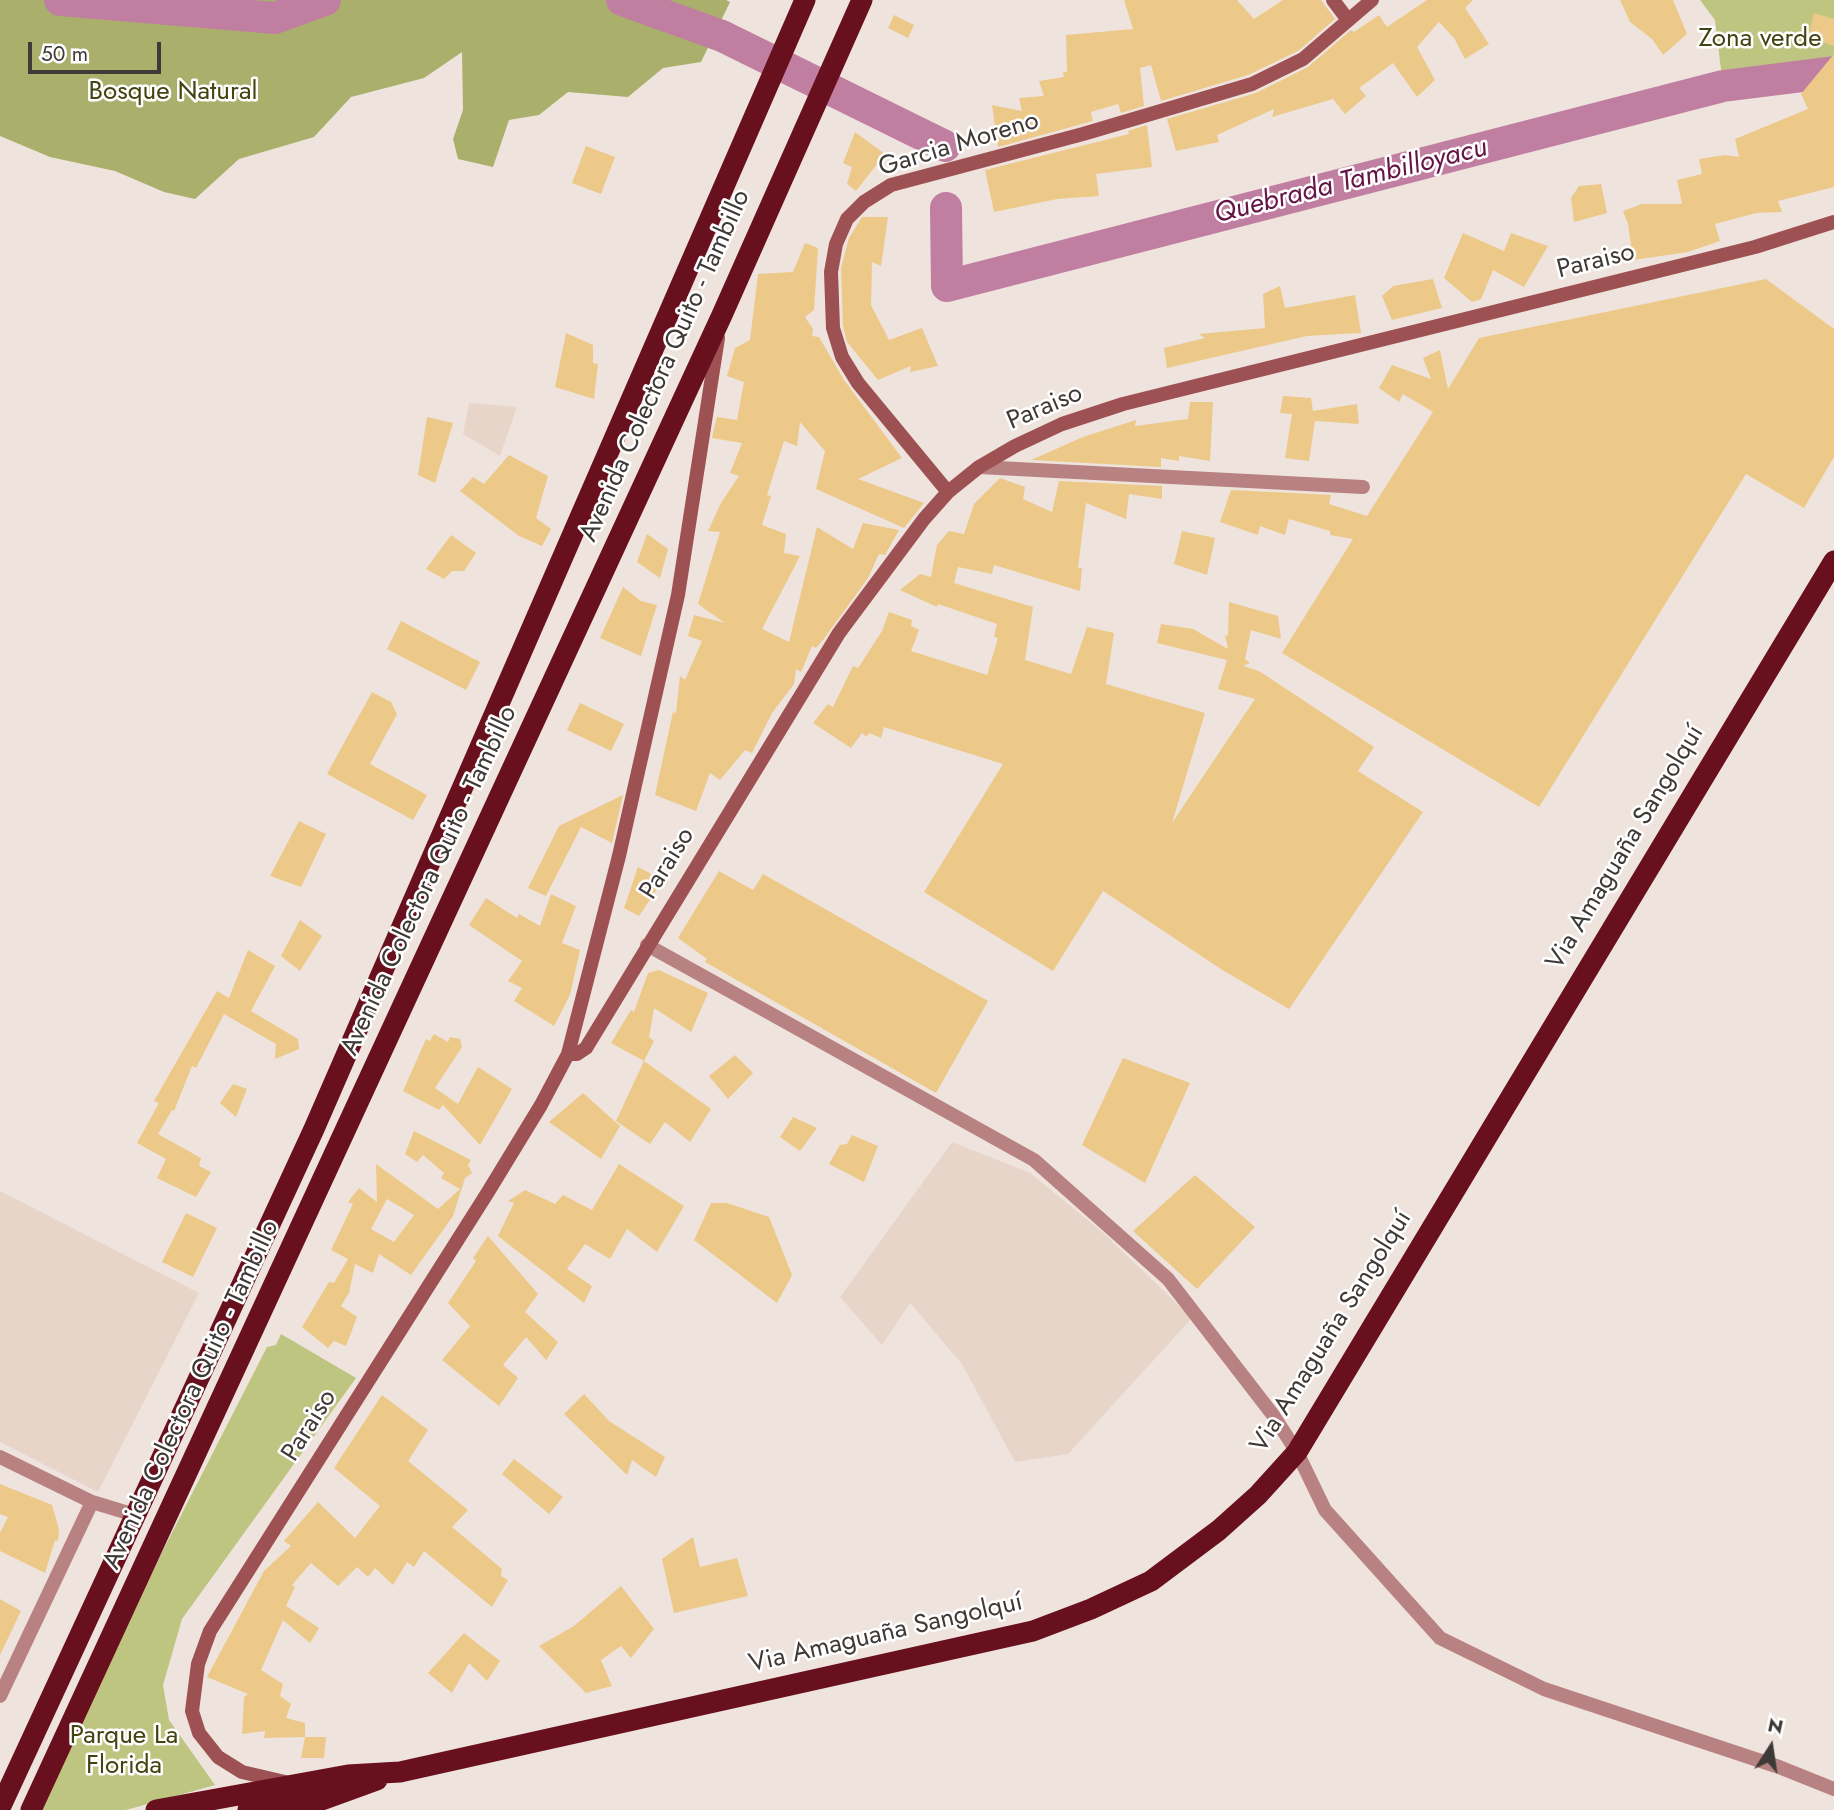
<!DOCTYPE html>
<meta charset="utf-8">
<style>
body{margin:0}
#map{position:relative;width:1834px;height:1810px;overflow:hidden;background:#efe3dd;font-family:Jost,sans-serif}
canvas{display:block}
.north{position:absolute;left:1736px;top:1712px;width:70px;height:70px;-webkit-text-stroke:5px #fff;paint-order:stroke;rotate:12deg;font-size:19px;font-weight:700;line-height:28px;text-align:center;color:#3e3a37}
.north::after{content:'';display:block;margin:auto;width:24px;height:32px;background:#3e3a37;clip-path:polygon(50% 0,100% 100%,50% 72%,0 100%)}
.scale{position:absolute;left:28px;top:42px;width:133px;height:32px;box-sizing:border-box;border:4px solid #3e3a37;border-top:0;padding-left:9px;font-size:21px;line-height:24px;white-space:nowrap;color:#3e3a37;-webkit-text-stroke:5px #fff;paint-order:stroke}
</style>
<div id="map">
<canvas width="1834" height="1810"></canvas>
<div class="north">N</div>
<div class="scale">50 m</div>
</div>
<script>
const ctx = document.querySelector('canvas').getContext('2d');
ctx.lineJoin = 'round';
function paint(path, color) { ctx.fillStyle = color; ctx.fill(path, 'evenodd'); }
const poly = rows => new Path2D(rows.map(r => 'M' + r).join(''));
function stroke(path, color, width, dash) { ctx.strokeStyle = color; ctx.lineWidth = width; ctx.lineCap = dash ? 'butt' : 'round'; ctx.setLineDash(dash || []); ctx.stroke(path); }
function label(font, color, halo, rows, align = 'center') {
  ctx.font = font + ' Jost,sans-serif'; ctx.lineWidth = 5; ctx.setLineDash([]); ctx.textBaseline = 'middle'; ctx.strokeStyle = halo; ctx.fillStyle = color; for (const [text, x, y, turn = 0] of rows) {
    ctx.save(); ctx.translate(x, y); ctx.rotate((+turn || 0) * Math.PI / 180); ctx.textAlign = isNaN(turn) ? turn : align; if (halo) ctx.strokeText(text, 0, 0); ctx.fillText(text, 0, 0); ctx.restore();
  }
}
const built = poly([
 [469,403,517,407,500,456,463,434],
 [952,1142,1030,1173,1100,1230,1192,1318,1068,1454,1015,1462,962,1364,910,1303,882,1345,840,1297],
 [0,1191,199,1293,98,1492,0,1442]
]);
const green = poly([
 [1700,0,1834,0,1834,70,1723,86,1715,20],
 [281,1334,356,1378,182,1619,163,1685,169,1720,215,1785,126,1810,38,1810,87,1699,267,1347,276,1345]
]);
const forest = poly([
 [0,0,726,0,730,2,701,62,663,68,628,97,568,92,539,115,509,120,493,167,458,159,453,139,463,110,462,52,424,78,351,97,314,137,239,159,195,199,164,192,115,171,50,157,0,136]
]);
const river = poly([
 [60,0,275,18,325,0],
 [622,0,722,36,945,146],
 [946,208,947,286,1723,86,1834,72]
]);
const building = poly([
 [1124,0,1237,0,1254,19,1283,0,1321,0,1335,19,1298,51,1248,75,1161,101,1151,65,1140,68,1144,106,1121,113,1118,104,1091,112,1093,121,998,147,992,105,1022,111,1019,98,1044,96,1039,81,1064,77,1063,72,1067,72,1066,35,1133,29],
 [1427,0,1473,0,1465,8,1489,44,1465,59,1454,38,1439,22,1417,47,1435,80,1417,97,1393,63,1359,88,1366,96,1345,114,1333,99,1272,117,1274,109,1217,135,1219,142,1176,151,1167,119,1256,93,1308,67,1351,30,1354,32,1379,15,1387,27],
 [1620,0,1673,0,1687,34,1663,55,1652,39,1630,22],
 [1814,13,1834,19,1834,46,1808,37],
 [894,15,914,25,908,38,888,28],
 [1834,54,1834,187,1778,201,1782,212,1756,213,1715,224,1720,241,1688,252,1633,260,1628,224,1623,211,1642,204,1682,204,1677,180,1702,174,1699,159,1725,155,1739,157,1735,139,1808,109,1801,94],
 [1147,125,1152,167,1096,174,1099,196,1057,199,994,212,985,170,1129,134,1128,131],
 [855,132,885,154,856,191,847,184,852,167,843,163],
 [586,146,615,157,601,194,572,183],
 [1601,184,1607,213,1574,222,1571,198,1579,186],
 [862,217,888,217,881,266,872,262,871,305,889,340,922,328,938,366,910,372,911,366,878,380,847,342,843,326,841,268,849,238],
 [1463,233,1504,251,1511,233,1548,246,1524,287,1493,270,1481,299,1472,302,1444,278],
 [805,243,818,248,814,310,805,317,813,329,812,336,819,337,844,380,902,458,858,479,924,503,904,528,816,489,825,451,800,422,797,446,784,441,767,495,771,496,762,525,786,534,784,553,800,556,762,629,789,642,817,527,853,549,863,523,899,530,885,555,879,554,868,578,823,640,816,648,812,646,801,672,796,669,794,684,772,713,752,753,745,750,720,780,710,773,696,811,655,795,673,712,676,713,680,676,685,680,702,641,688,636,694,615,725,623,698,604,720,532,708,531,721,503,739,476,730,473,742,443,712,438,714,428,717,417,737,420,744,382,727,376,735,348,750,340,758,274,793,272],
 [1433,279,1442,308,1392,320,1382,296,1393,286],
 [1766,279,1834,329,1834,457,1804,508,1746,474,1539,807,1282,653,1353,539,1330,535,1330,531,1289,519,1285,535,1260,526,1258,535,1220,522,1231,490,1331,495,1329,504,1367,516,1433,412,1403,394,1399,402,1379,388,1392,365,1431,379,1423,358,1440,350,1448,389,1479,338],
 [1280,286,1285,308,1355,295,1361,333,1307,336,1167,368,1164,348,1205,338,1199,334,1265,328,1263,294],
 [566,333,593,345,593,363,598,364,594,399,555,387],
 [1283,396,1311,398,1313,411,1357,404,1359,424,1315,421,1309,461,1285,458,1292,414,1280,413],
 [1190,402,1213,402,1210,461,1179,456,1179,461,1161,458,1161,467,1031,460,1083,437,1136,420,1135,426,1188,419],
 [427,417,453,423,435,483,418,475],
 [509,455,548,476,536,518,551,529,542,546,519,536,460,491,473,477,484,484],
 [1000,478,1025,487,1023,499,1052,512,1059,481,1162,486,1162,499,1129,494,1126,519,1086,503,1078,568,1082,568,1080,591,994,565,992,574,958,567,954,583,1033,607,1025,660,1071,674,1087,627,1114,633,1106,684,1205,713,1172,823,1255,699,1218,689,1227,660,1157,643,1161,624,1193,629,1228,649,1225,635,1228,636,1229,602,1278,616,1281,639,1251,630,1245,659,1250,663,1243,666,1259,671,1374,747,1358,771,1423,812,1289,1009,1224,971,1103,891,1053,971,924,892,1003,764,884,727,881,738,869,733,867,737,862,733,851,748,813,723,828,704,833,707,853,666,858,668,882,631,889,612,912,620,911,626,919,630,911,651,987,675,998,638,994,637,997,624,938,604,937,607,900,590,920,574,931,577,937,545,949,531,964,534,974,504],
 [1182,531,1215,538,1207,575,1174,564],
 [647,534,668,549,660,578,637,562],
 [451,535,476,553,464,571,452,571,444,579,426,569],
 [623,587,641,601,657,605,641,656,600,638],
 [401,621,480,662,466,690,387,649],
 [372,692,391,702,397,714,370,764,427,795,413,820,327,774],
 [580,703,624,724,611,751,567,730],
 [623,795,612,843,581,827,546,896,528,888,559,826],
 [299,821,326,834,301,887,270,876],
 [638,867,663,880,639,916,624,908],
 [719,871,753,890,763,874,988,1001,936,1093,705,962,707,959,678,938],
 [551,894,576,906,562,943,580,950,570,995,554,1026,514,1001,522,988,508,981,522,961,469,925,486,898,517,918,519,914,540,926],
 [300,920,322,936,300,971,281,956],
 [248,950,275,966,251,1011,298,1039,299,1049,275,1059,276,1044,224,1014,196,1068,192,1066,174,1111,172,1110,158,1134,201,1158,199,1166,211,1172,196,1197,157,1178,166,1159,137,1143,159,1103,154,1101,217,991,229,998],
 [659,970,708,993,691,1032,654,1008,649,1037,654,1041,644,1061,611,1043,631,1010,634,1012,648,973],
 [434,1034,448,1042,450,1037,460,1039,462,1047,435,1088,458,1104,478,1067,512,1089,480,1145,443,1105,439,1110,403,1091,426,1039,430,1041],
 [735,1055,753,1073,728,1099,709,1076],
 [1123,1058,1190,1083,1145,1183,1082,1145],
 [644,1061,711,1109,690,1142,665,1122,650,1144,616,1121],
 [233,1084,247,1089,236,1117,220,1103],
 [583,1093,620,1126,601,1159,549,1122],
 [793,1117,817,1128,800,1151,780,1137],
 [414,1131,471,1160,468,1165,472,1173,465,1178,453,1216,411,1275,379,1254,373,1273,355,1264,349,1293,341,1306,357,1317,346,1346,334,1341,328,1348,302,1327,329,1282,334,1283,348,1259,331,1250,353,1204,348,1202,359,1188,377,1202,376,1164,438,1209,460,1189,441,1178,444,1173,423,1155,417,1162,405,1154],
 [387,1199,414,1215,394,1242,371,1229],
 [852,1135,878,1146,864,1182,829,1164,840,1145,847,1144],
 [619,1164,684,1206,657,1252,627,1229,610,1259,585,1244,567,1269,592,1286,584,1303,498,1236,514,1203,508,1201,525,1190,555,1204,563,1195,592,1210],
 [1195,1175,1255,1227,1197,1289,1133,1231],
 [711,1203,727,1203,769,1217,792,1275,777,1303,694,1240],
 [186,1213,217,1228,193,1277,162,1262],
 [488,1236,538,1294,525,1312,558,1342,546,1360,526,1337,503,1365,518,1378,499,1406,442,1360,470,1326,448,1303,476,1261,473,1258],
 [584,1394,609,1421,665,1457,656,1477,632,1460,627,1475,564,1414],
 [382,1395,428,1430,408,1461,468,1510,452,1527,502,1569,501,1576,508,1580,492,1607,424,1551,414,1567,407,1562,393,1585,375,1568,368,1577,357,1567,338,1586,311,1563,292,1585,295,1587,286,1606,319,1628,310,1643,283,1620,261,1670,283,1684,280,1696,291,1704,286,1718,305,1723,305,1737,264,1738,265,1731,242,1734,244,1697,248,1694,207,1677,264,1571,291,1546,284,1541,318,1502,355,1538,380,1506,334,1468],
 [514,1459,563,1497,549,1514,502,1474],
 [0,1484,52,1505,59,1529,58,1541,55,1540,45,1573,0,1551,0,1533,8,1517,0,1514],
 [693,1537,700,1567,737,1558,748,1596,674,1613,662,1559],
 [621,1586,654,1629,631,1658,621,1646,601,1660,612,1686,586,1693,539,1646,574,1626],
 [0,1599,21,1611,0,1655],
 [464,1633,500,1661,487,1681,469,1663,452,1693,428,1673],
 [305,1737,326,1737,324,1758,301,1758]
]);
const street = poly([
 [979,467,1363,487],
 [647,945,1034,1160,1168,1279,1273,1415,1297,1452,1325,1510,1440,1638,1544,1689,1779,1767,1834,1789],
 [0,1457,92,1502,135,1515],
 [0,1696,92,1502]
]);
const secondary = poly([
 [1333,0,1348,20],
 [948,492,858,383,842,357,833,328,831,272,836,244,847,219,864,202,891,185,1083,134,1252,84,1303,59,1372,0],
 [568,1054,577,1054,586,1048,839,633,924,519,948,492,979,467,1015,446,1062,424,1123,404,1755,247,1834,222],
 [285,1782,242,1772,218,1757,199,1733,192,1711,198,1664,210,1631,488,1192,541,1105,568,1054,619,856,678,595,718,338]
]);
const highway = poly([
 [0,1808,314,1129,805,0],
 [31,1810,722,315,862,0],
 [156,1810,348,1775,400,1772,1033,1631,1091,1609,1151,1581,1219,1530,1258,1495,1297,1452,1834,561],
 [248,1810,308,1799],
 [294,1810,377,1780]
]);
const parkNames = [
 ["Zona verde",1760,40],
 ["Bosque Natural",173,93],
 ["Parque La",124,1737],
 ["Florida",124,1767]
];
const streetNames = [
 ["Garcia Moreno",959,145,-17],
 ["Paraiso",1596,262,-14],
 ["Avenida Colectora Quito - Tambillo",666,366,-66],
 ["Paraiso",1045,408,-23],
 ["Via Amaguaña Sangolquí",1626,848,-59],
 ["Paraiso",668,864,-58],
 ["Avenida Colectora Quito - Tambillo",430,881,-65],
 ["Via Amaguaña Sangolquí",1332,1332,-58],
 ["Avenida Colectora Quito - Tambillo",192,1395,-65],
 ["Paraiso",310,1426,-58],
 ["Via Amaguaña Sangolquí",886,1634,-13]
];
const waterNames = [
 ["Quebrada Tambilloyacu",1351,182,-14]
];
paint(built, '#e8d5ca');
paint(green, '#bec581');
paint(forest, '#aab06b');
stroke(river, '#c07fa0', 32);
paint(building, '#ecc988');
stroke(street, '#b98282', 14);
stroke(secondary, '#9e5153', 14);
stroke(highway, '#69101e', 21);
label('26px', '#41440f', '#fff', parkNames);
label('26px', '#3e3a37', '#fff', streetNames);
label('italic 28px', '#631545', '#fff', waterNames);
</script>
